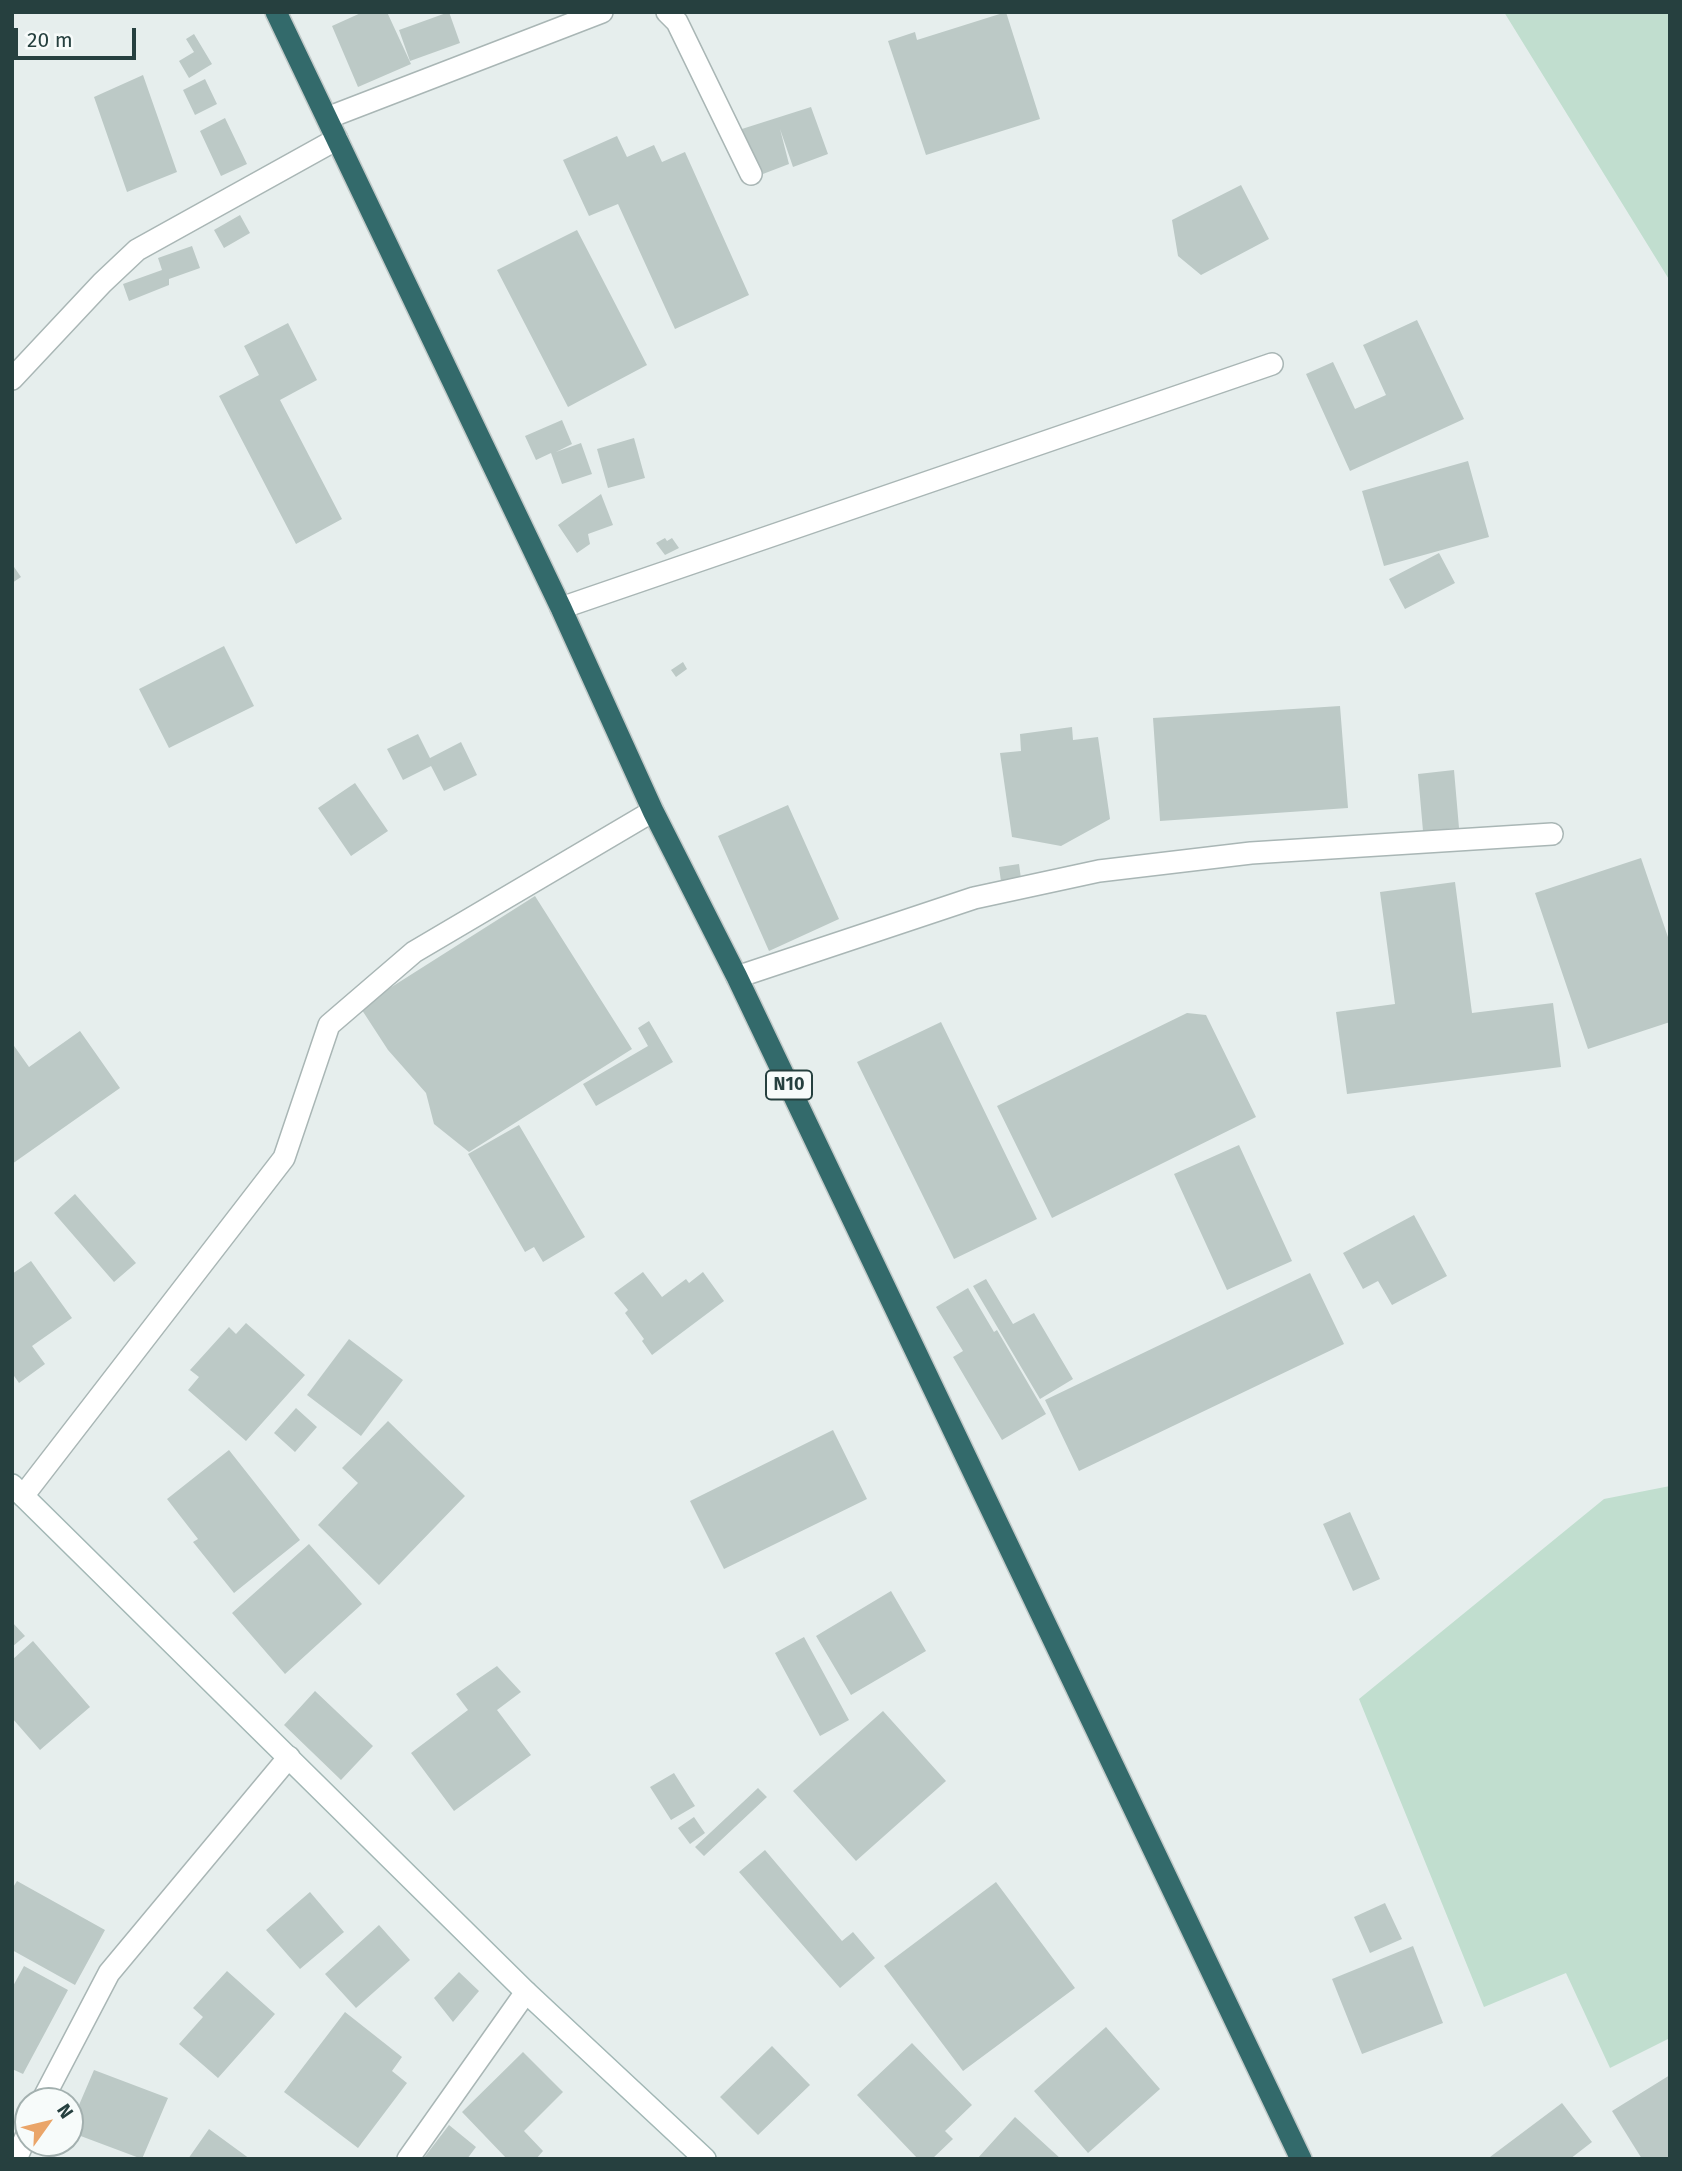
<!DOCTYPE html>
<style>
body{margin:0}
#map{position:relative;width:1682px;height:2171px;overflow:hidden;background:#e6eeed;font-family:"Fira Sans",sans-serif}
canvas{display:block}
.frame{position:absolute;inset:0;border:14px solid #26403f;pointer-events:none}
.north{position:absolute;left:14px;top:2087px;width:70px;height:70px;box-sizing:border-box;background:#f7fbfa;border:2px solid #a3b0af;border-radius:50%;rotate:56deg;font-size:19px;font-weight:700;line-height:28px;text-align:center;color:#26403f}
.north::after{content:'';display:block;margin:auto;width:24px;height:32px;background:#eaa569;clip-path:polygon(50% 0,100% 100%,50% 72%,0 100%)}
.scale{position:absolute;left:14px;top:28px;width:122px;height:32px;box-sizing:border-box;border:4px solid #26403f;border-top:0;padding-left:9px;font-size:21px;line-height:24px;white-space:nowrap;color:#26403f;-webkit-text-stroke:5px #f7fbfa;paint-order:stroke}
</style>
<div id="map">
<canvas width="1682" height="2171"></canvas>
<div class="frame"></div>
<div class="north">N</div>
<div class="scale">20 m</div>
</div>
<script>
const ctx = document.querySelector('canvas').getContext('2d');
ctx.lineJoin = 'round';
function paint(path, color) { ctx.fillStyle = color; ctx.fill(path, 'evenodd'); }
const poly = rows => new Path2D(rows.map(r => 'M' + r).join(''));
function stroke(path, color, width, dash) { ctx.strokeStyle = color; ctx.lineWidth = width; ctx.lineCap = dash ? 'butt' : 'round'; ctx.setLineDash(dash || []); ctx.stroke(path); }
function label(font, color, halo, rows, align = 'center') {
  ctx.font = font + ' "Fira Sans",sans-serif'; ctx.lineWidth = 5; ctx.setLineDash([]); ctx.textBaseline = 'middle'; ctx.strokeStyle = halo; ctx.fillStyle = color; for (const [text, x, y, turn = 0] of rows) {
    ctx.save(); ctx.translate(x, y); ctx.rotate((+turn || 0) * Math.PI / 180); ctx.textAlign = isNaN(turn) ? turn : align; if (halo) ctx.strokeText(text, 0, 0); ctx.fillText(text, 0, 0); ctx.restore();
  }
}
const green = poly([
 [1504,12,1670,12,1670,281],
 [1670,1486,1670,2038,1610,2068,1566,1973,1484,2007,1359,1699,1604,1499]
]);
const building = poly([
 [363,12,387,12,411,64,358,87,332,26],
 [449,12,460,43,410,61,399,30],
 [1006,12,1040,119,926,155,888,41,915,32,917,40],
 [194,34,212,64,189,78,179,61,194,52,186,39],
 [143,75,177,172,127,192,94,97],
 [205,79,217,104,195,115,183,90],
 [811,107,828,154,793,167,780,129,789,164,742,182,723,135],
 [225,118,247,164,221,176,200,131],
 [617,136,627,157,654,145,662,162,685,152,749,295,675,329,618,204,589,216,563,160],
 [1241,185,1269,239,1201,275,1178,256,1172,220],
 [240,215,250,233,224,248,214,230],
 [577,230,647,365,568,407,497,270],
 [192,246,200,268,169,279,169,285,129,301,123,284,162,270,158,258],
 [1417,320,1464,419,1350,471,1306,374,1333,362,1355,409,1386,395,1363,345],
 [288,323,317,380,280,400,342,519,296,544,219,396,259,375,244,346],
 [562,420,572,444,556,452,581,443,592,474,562,484,551,453,536,460,525,436],
 [634,438,645,478,608,488,597,449],
 [1468,461,1489,537,1384,566,1362,491],
 [601,494,613,525,588,534,590,544,577,553,558,525],
 [665,538,667,541,672,538,679,548,665,555,656,543],
 [1439,553,1455,583,1405,609,1389,579],
 [12,564,21,577,12,583],
 [224,646,254,706,169,748,139,689],
 [683,662,687,669,676,677,671,670],
 [1340,706,1348,808,1160,821,1153,718],
 [1072,727,1073,740,1098,737,1110,819,1061,846,1012,837,1000,753,1021,751,1020,734],
 [418,734,430,758,461,742,477,775,444,791,431,766,403,780,387,749],
 [1454,770,1459,828,1423,831,1418,774],
 [355,783,388,831,351,856,318,808],
 [788,805,839,919,769,951,718,836],
 [1641,858,1670,943,1670,1022,1588,1049,1535,893],
 [1019,864,1022,886,1002,889,999,867],
 [1455,882,1472,1013,1553,1003,1561,1067,1347,1094,1336,1012,1395,1004,1380,892],
 [535,896,632,1049,469,1152,434,1124,426,1093,388,1050,360,1007],
 [1187,1013,1206,1015,1256,1117,1052,1218,997,1106],
 [649,1021,673,1062,596,1106,583,1084,648,1046,638,1028],
 [941,1022,1037,1219,954,1259,857,1062],
 [80,1031,120,1088,12,1164,12,1043,29,1067],
 [519,1125,585,1237,543,1262,534,1247,525,1252,468,1154],
 [1239,1145,1292,1261,1227,1290,1174,1174],
 [75,1194,136,1263,114,1282,54,1213],
 [1414,1215,1447,1276,1392,1305,1378,1281,1363,1289,1343,1253],
 [31,1261,72,1318,32,1346,45,1364,19,1383,12,1373,12,1274],
 [643,1272,662,1297,686,1279,689,1283,703,1272,724,1301,652,1355,642,1341,644,1339,625,1313,628,1310,614,1293],
 [1310,1273,1344,1344,1079,1471,1045,1400],
 [986,1279,1013,1324,1034,1313,1073,1379,1040,1399,973,1286],
 [968,1288,994,1332,997,1330,1046,1414,1002,1440,953,1357,963,1351,936,1307],
 [246,1323,305,1375,246,1441,188,1390,199,1377,190,1370,229,1327,236,1334],
 [349,1339,403,1380,361,1436,307,1395],
 [296,1408,317,1427,295,1452,274,1433],
 [388,1421,465,1496,379,1585,318,1525,358,1483,342,1468],
 [833,1430,867,1499,724,1569,690,1501],
 [229,1450,300,1540,234,1593,193,1542,198,1539,167,1499],
 [1350,1512,1380,1579,1353,1591,1323,1524],
 [309,1544,362,1604,285,1674,232,1613],
 [891,1591,926,1651,851,1695,816,1636],
 [12,1622,25,1636,12,1647],
 [804,1637,849,1720,820,1736,775,1653],
 [33,1641,90,1707,40,1750,12,1718,12,1660],
 [497,1666,521,1692,497,1710,531,1755,454,1811,411,1753,468,1710,456,1694],
 [315,1691,373,1746,341,1780,284,1725],
 [883,1711,946,1781,856,1861,793,1791],
 [674,1773,695,1806,671,1820,650,1787],
 [758,1788,767,1797,704,1856,695,1847],
 [694,1817,705,1833,690,1844,678,1828],
 [765,1850,842,1941,853,1932,875,1958,840,1988,739,1872],
 [17,1881,105,1930,75,1985,12,1950,12,1889],
 [996,1882,1075,1988,963,2071,884,1966],
 [310,1892,344,1932,300,1969,266,1930],
 [1385,1903,1402,1939,1370,1953,1354,1917],
 [379,1925,410,1960,356,2008,325,1974],
 [1413,1946,1443,2023,1362,2054,1332,1979],
 [24,1966,68,1990,23,2074,12,2069,12,1988],
 [227,1971,275,2014,218,2078,179,2044,203,2017,193,2008],
 [459,1972,479,1991,453,2022,434,1998],
 [345,2012,402,2057,392,2071,407,2083,358,2148,284,2092],
 [1106,2027,1160,2089,1088,2153,1034,2091],
 [912,2043,972,2105,945,2131,953,2139,932,2159,918,2159,857,2095],
 [772,2046,810,2085,758,2135,720,2097],
 [523,2052,563,2092,524,2131,543,2151,536,2159,507,2159,462,2112],
 [94,2070,168,2098,142,2159,70,2132,70,2126],
 [1670,2075,1670,2159,1642,2159,1612,2111],
 [1562,2103,1592,2142,1570,2159,1492,2159,1490,2157],
 [1015,2117,1061,2159,977,2159],
 [449,2125,476,2147,467,2159,423,2159],
 [209,2129,250,2159,188,2159]
]);
const street = poly([
 [667,12,677,22,751,174],
 [327,118,602,12],
 [12,379,102,283,137,250,337,139],
 [561,608,1272,364],
 [737,977,974,898,1099,871,1251,853,1552,834],
 [23,1496,284,1158,329,1025,414,952,653,811],
 [42,2101,109,1973,289,1757],
 [16,2159,28,2132],
 [408,2159,526,1992]
]);
const secondary = poly([
 [12,1485,526,1992,705,2159]
]);
const highway = poly([
 [276,12,561,608,653,811,737,977,1301,2159]
]);
const shields = [
 [789,1085,46]
];
const shieldNames = [
 ["N10",789,1085]
];
paint(green, '#c1decf');
paint(building, '#bcc9c6');
stroke(street, '#a9b6b5', 24);
stroke(secondary, '#a2b7b5', 24);
stroke(highway, '#c2cac9', 24);
stroke(street, '#fff', 21);
stroke(secondary, '#fff', 21);
stroke(highway, '#336a6b', 21);
for (const [x, y, w] of shields) { const box = new Path2D(); box.roundRect(x - w / 2, y - 14.5, w, 29, 5); ctx.fillStyle = '#f7fbfa'; ctx.fill(box); stroke(box, '#26403f', 2); }
label('bold 18px', '#26403f', null, shieldNames);
</script>
